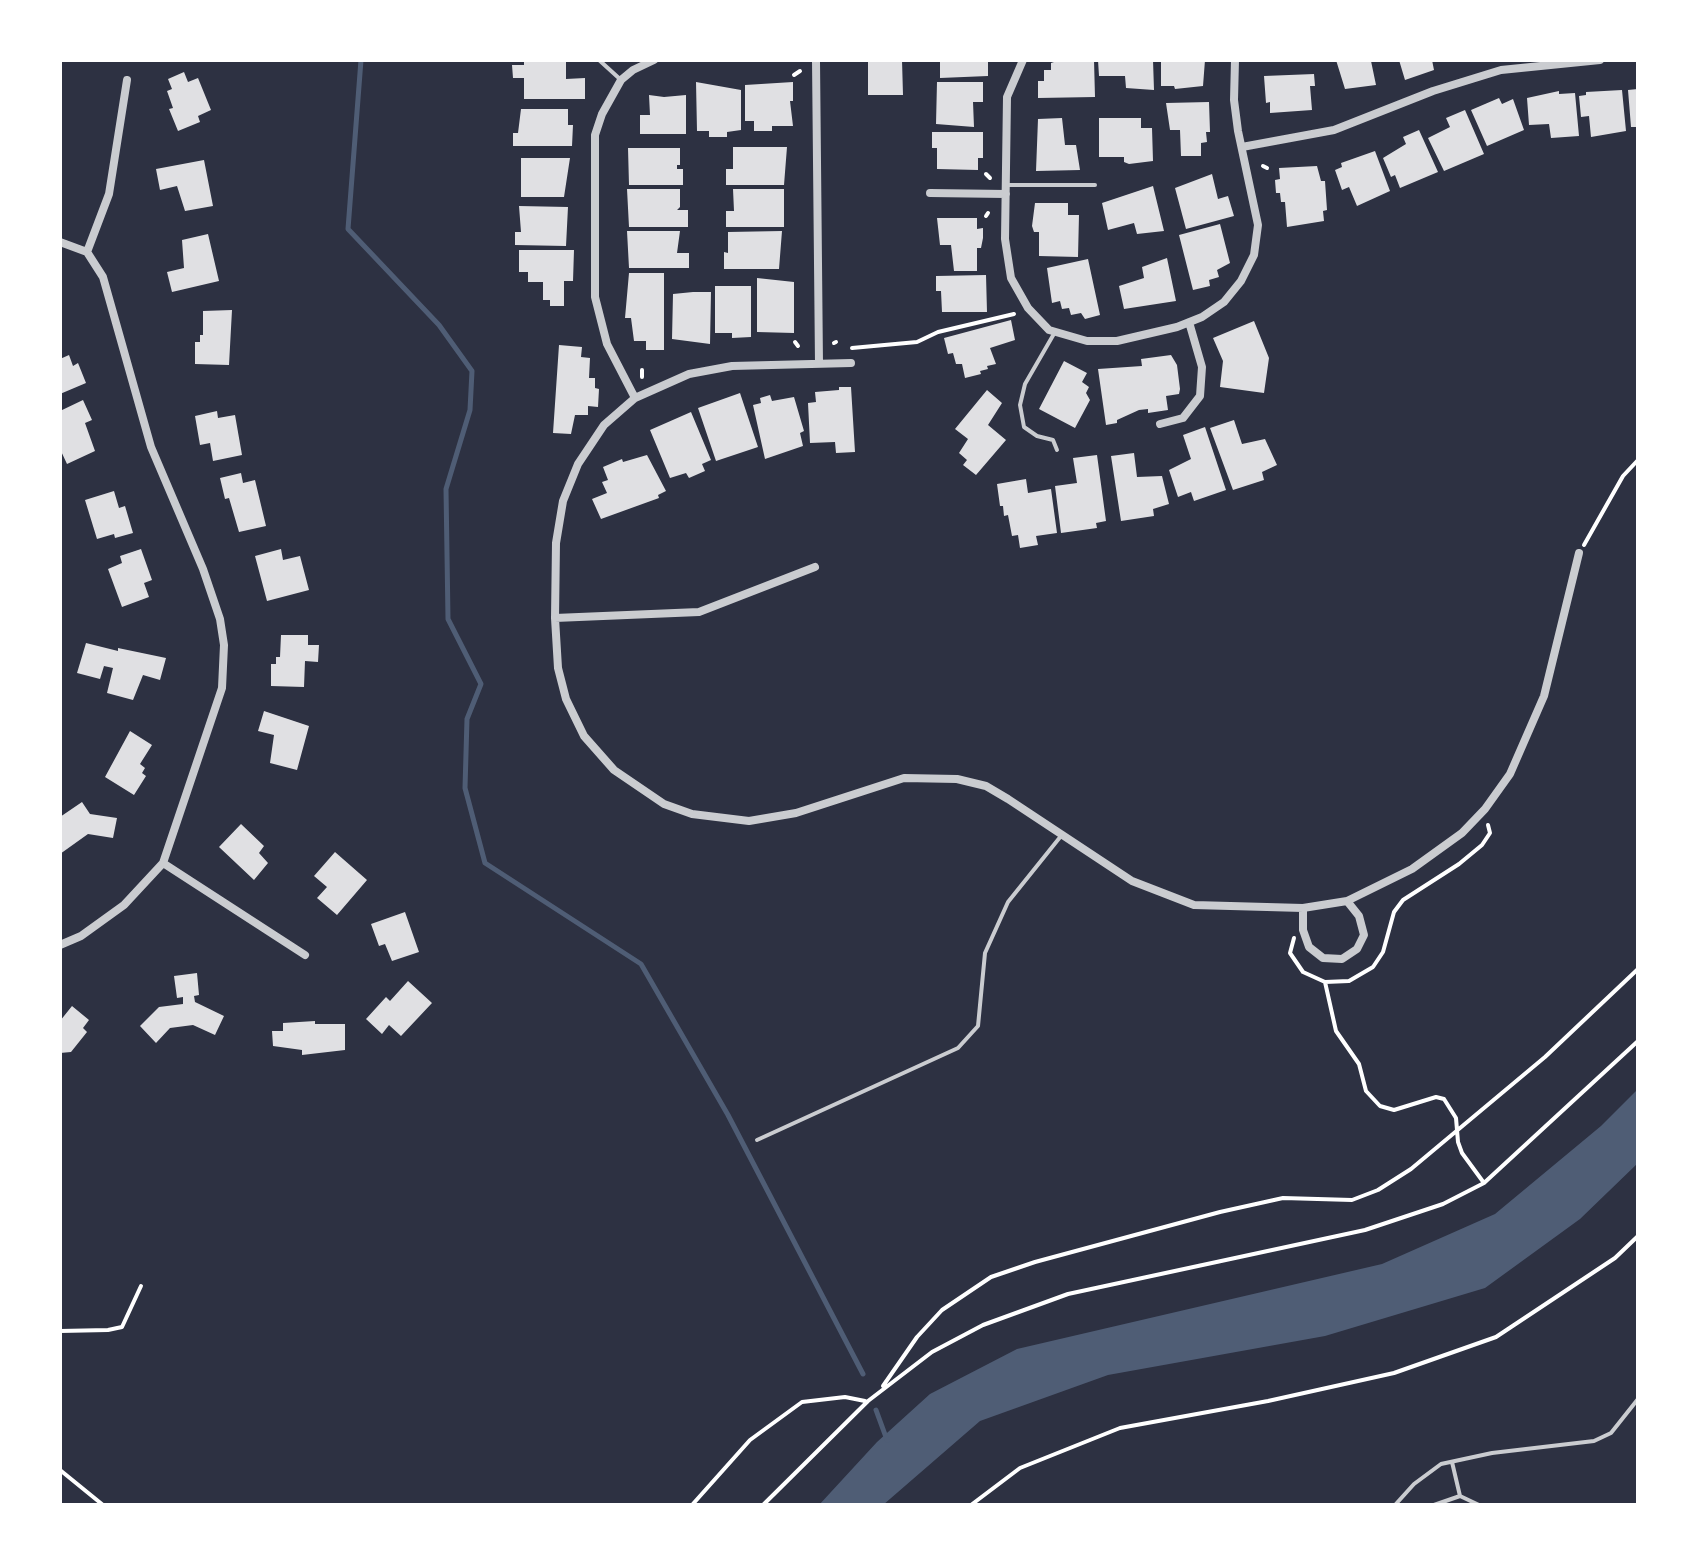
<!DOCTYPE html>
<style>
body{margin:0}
#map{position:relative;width:1698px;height:1565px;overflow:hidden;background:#2d3142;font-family:"Exo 2",sans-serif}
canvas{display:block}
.frame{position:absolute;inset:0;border:62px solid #fff;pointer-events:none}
</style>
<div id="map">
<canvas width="1698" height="1565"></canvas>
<div class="frame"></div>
</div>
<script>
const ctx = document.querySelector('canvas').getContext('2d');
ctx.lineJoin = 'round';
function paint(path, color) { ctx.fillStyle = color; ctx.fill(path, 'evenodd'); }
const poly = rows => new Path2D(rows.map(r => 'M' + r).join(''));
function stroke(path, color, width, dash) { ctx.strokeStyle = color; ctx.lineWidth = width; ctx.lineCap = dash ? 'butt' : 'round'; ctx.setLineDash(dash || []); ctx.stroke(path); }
const water = poly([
 [1638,1089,1638,1163,1580,1219,1485,1288,1325,1336,1108,1375,980,1421,883,1505,819,1505,877,1442,930,1394,1017,1349,1382,1264,1495,1214,1601,1126]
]);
const stream = poly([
 [361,60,348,229,439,325,472,371,470,410,446,489,448,619,481,684,467,719,465,788,485,863,641,964,728,1115,863,1374],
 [876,1410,887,1440]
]);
const building = poly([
 [524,60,566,60,566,79,585,78,585,99,524,99,524,78,513,78,512,65,524,65],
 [868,60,902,60,903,95,868,95],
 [940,60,988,60,988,76,940,78],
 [1060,60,1094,60,1095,97,1038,98,1038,81,1044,81,1044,70,1051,70,1051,63],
 [1098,60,1153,60,1154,90,1126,88,1125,76,1099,76],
 [1161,60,1205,60,1203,86,1175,89,1174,86,1161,86],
 [1336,60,1371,61,1376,85,1345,89],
 [1399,60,1432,60,1434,70,1405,80],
 [184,72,188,82,198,78,211,110,198,116,200,122,178,131,169,109,173,108,167,91,172,89,168,79],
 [1314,74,1315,86,1310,86,1312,110,1270,113,1270,102,1266,103,1264,76],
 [696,82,741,90,741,130,727,132,727,137,709,137,709,131,697,131],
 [793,82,793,101,790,101,793,126,772,126,772,131,754,131,754,121,745,121,745,85],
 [937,82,983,82,983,102,973,102,974,127,936,124],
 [1638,89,1638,127,1631,127,1628,90],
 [1622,90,1626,131,1591,137,1589,116,1581,117,1579,96,1586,95,1586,92],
 [1559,91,1559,94,1575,93,1579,136,1551,138,1549,124,1529,125,1527,98],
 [649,95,664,97,686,95,686,134,640,134,640,115,650,115],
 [1499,98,1502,104,1513,99,1524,130,1487,146,1471,110],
 [1209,102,1210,132,1206,132,1207,142,1201,143,1201,156,1181,156,1180,130,1170,130,1166,103],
 [521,109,568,109,568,125,573,125,572,146,513,146,513,133,518,133],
 [1465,110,1484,154,1444,171,1428,138,1450,127,1446,118],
 [1062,118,1065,145,1076,145,1080,170,1036,171,1038,119],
 [1099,118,1141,118,1141,128,1152,128,1153,161,1129,164,1124,162,1124,157,1099,157],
 [1419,130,1438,172,1400,188,1395,175,1391,177,1383,158,1406,144,1403,137],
 [932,132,983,132,983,158,978,158,978,170,937,169,937,148,932,148],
 [733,147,787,147,784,185,726,185,726,169,733,169],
 [628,148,680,148,680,165,677,165,677,169,683,169,683,185,629,185],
 [1375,151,1390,191,1357,206,1349,187,1342,190,1335,170,1342,167,1341,163],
 [521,158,570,158,564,197,521,197],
 [204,160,213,206,185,211,177,186,160,190,156,169],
 [1317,166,1321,181,1325,181,1327,210,1323,211,1324,221,1287,227,1285,202,1281,202,1280,193,1276,193,1275,180,1280,179,1279,168],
 [1212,174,1218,199,1228,196,1234,216,1186,229,1175,188],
 [1153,186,1164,231,1137,234,1134,223,1108,230,1102,203],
 [627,189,680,189,680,207,677,210,688,210,688,227,629,227],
 [733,189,784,189,784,227,726,227,726,211,734,211],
 [1035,203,1068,203,1068,215,1079,215,1078,257,1039,256,1039,232,1034,232,1032,226],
 [519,206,568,207,566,246,515,245,515,232,521,232],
 [937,218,977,218,977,229,983,228,983,238,981,248,977,248,977,271,954,271,951,245,940,245],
 [1220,224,1230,263,1217,270,1219,277,1209,280,1210,286,1193,290,1179,235],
 [627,231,680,231,677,253,689,253,689,268,629,268],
 [782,231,779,269,724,269,724,252,728,253,728,232],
 [208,234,219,281,172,292,167,272,184,268,182,240],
 [519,250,574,250,573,281,564,281,564,306,550,306,550,300,543,300,543,282,528,282,528,272,519,272],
 [1167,258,1176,301,1124,309,1119,286,1144,278,1142,267],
 [1088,259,1100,315,1085,319,1081,313,1071,315,1069,308,1062,309,1060,301,1052,303,1047,268],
 [629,273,664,273,664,350,646,350,646,341,634,341,631,318,625,318],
 [986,275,987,312,942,312,941,291,936,291,936,276],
 [757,278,794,282,794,333,757,332],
 [715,286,751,286,751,337,732,338,732,333,715,333],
 [693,292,711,292,710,344,672,339,673,294],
 [232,310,229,365,195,364,195,342,200,342,200,335,203,335,203,311],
 [1011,320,1015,340,990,348,996,364,987,366,988,369,980,371,981,374,965,378,962,364,956,364,953,353,948,354,944,338],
 [1254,321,1269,358,1264,393,1220,387,1223,361,1213,338],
 [559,345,582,347,581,357,590,358,589,378,595,378,595,388,599,389,598,407,588,406,588,415,575,415,571,434,553,433],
 [69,355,73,366,78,363,86,383,60,394,60,359],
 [1171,355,1177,365,1180,389,1179,394,1166,396,1168,410,1148,413,1148,409,1139,410,1117,420,1117,423,1106,425,1098,369,1142,366,1141,359],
 [1064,361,1087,373,1082,382,1089,387,1086,393,1090,400,1075,428,1039,409],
 [839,387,851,387,855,452,836,453,835,442,810,443,808,403,816,402,815,392,839,390],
 [987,390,1002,403,988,425,1006,440,976,475,963,465,967,460,959,453,968,439,955,429],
 [740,393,758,447,716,461,698,408],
 [770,395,772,401,794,397,804,431,800,433,803,446,765,459,753,405,761,403,760,398],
 [83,400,92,420,85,423,95,451,67,464,60,449,60,411],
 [217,411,218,418,235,415,242,455,213,461,210,443,200,445,195,416],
 [691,412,711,460,702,464,705,471,689,478,686,473,670,478,650,430],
 [1234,420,1242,444,1265,439,1277,465,1262,472,1264,480,1233,490,1210,428],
 [1205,427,1226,490,1194,501,1191,492,1178,497,1169,470,1191,459,1183,435],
 [1134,453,1137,477,1162,476,1169,504,1153,509,1154,516,1121,521,1111,456],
 [647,455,666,491,658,495,659,498,601,519,592,499,607,493,602,482,608,480,603,467,622,459,623,462],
 [1097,455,1106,521,1096,523,1097,528,1061,533,1055,486,1077,483,1073,458],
 [241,473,243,483,255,480,266,526,239,532,229,498,225,499,220,478],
 [1026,479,1028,493,1051,489,1057,533,1036,536,1038,545,1020,548,1018,535,1012,536,1008,515,1004,516,1003,506,1000,506,997,484],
 [114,491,119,508,125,506,133,533,115,538,114,534,97,539,85,500],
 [141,549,152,580,144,583,149,597,122,607,108,569,122,563,120,556],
 [281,549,283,560,300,556,309,590,267,601,255,556],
 [281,635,308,635,308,645,319,645,318,662,305,661,304,687,271,686,271,664,276,664,276,657,280,657],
 [86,643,118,651,118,648,166,658,160,680,143,675,133,700,107,693,113,668,104,666,100,679,77,673],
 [264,711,309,726,297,770,270,763,274,735,258,731],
 [130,731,152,745,140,764,145,768,142,773,146,776,134,795,105,777],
 [82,802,90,814,117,818,113,838,88,834,60,854,60,817],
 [241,824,264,846,259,853,268,863,254,880,219,847],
 [335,852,367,880,337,915,317,898,327,887,314,876],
 [405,912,419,952,392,961,385,944,379,946,371,924],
 [197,973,199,995,194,996,195,1002,224,1016,215,1035,193,1025,170,1028,156,1043,140,1026,159,1007,183,1004,183,997,177,998,174,976],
 [408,981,432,1003,401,1036,389,1025,382,1034,366,1019,386,997,390,1001],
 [72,1006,89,1020,83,1028,87,1032,71,1052,60,1053,60,1021],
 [315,1021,315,1024,345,1024,345,1050,302,1055,302,1050,273,1046,272,1031,283,1031,283,1023]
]);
const path = poly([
 [794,75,800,71],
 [1263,166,1267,168],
 [986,174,990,178],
 [986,216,988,213],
 [795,342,798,346],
 [834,343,836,342],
 [852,348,917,342,938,332,1014,314],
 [642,370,642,377],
 [1584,545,1623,476,1638,460],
 [1294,938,1290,953,1303,972,1325,982,1336,1031,1359,1064,1366,1091,1380,1106,1394,1110,1436,1097,1444,1099,1456,1118,1458,1142,1462,1153,1484,1183],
 [1325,982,1349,981,1373,967,1383,952,1394,912,1403,900,1459,864,1482,845,1490,833,1488,825],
 [60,1331,108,1330,122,1327,141,1286],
 [883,1386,917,1337,942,1310,991,1277,1035,1262,1220,1212,1283,1198,1352,1200,1378,1190,1411,1169,1545,1057,1638,969],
 [60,1470,103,1505],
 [692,1505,750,1440,802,1402,845,1397,865,1401],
 [763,1505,868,1401,932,1352,983,1325,1068,1294,1365,1230,1443,1204,1484,1183,1638,1041],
 [971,1505,1020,1468,1120,1428,1268,1401,1394,1373,1496,1337,1615,1258,1638,1236]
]);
const service = poly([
 [599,60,621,80],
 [1006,185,1095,185],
 [1055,332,1025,384,1020,405,1024,427,1037,436,1053,440,1057,450],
 [757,1140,958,1048,978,1026,985,953,1008,902,1061,836],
 [1452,1462,1460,1496],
 [1395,1505,1414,1484,1441,1464,1492,1453,1594,1441,1611,1433,1638,1399],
 [1434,1505,1460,1496,1479,1505]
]);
const minor = poly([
 [654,60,633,70,621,80,602,114,595,135,595,297,607,344,635,398,604,425,578,464,563,501,556,543,555,618,558,668,566,699,584,736,614,770,664,804,692,814,749,821,796,813,904,778,957,779,986,786,1008,799,1132,881,1194,905,1303,908,1347,901,1412,869,1462,833,1485,809,1510,774,1544,696,1579,553],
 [816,60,819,364],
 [1023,60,1007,97,1005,239,1011,278,1028,308,1049,330,1087,341,1117,341,1177,327,1202,317,1224,302,1241,281,1254,255,1258,225,1238,131,1234,100,1235,60],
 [1242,147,1334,130,1433,91,1501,70,1600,60],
 [930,193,1006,194],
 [60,242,87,252],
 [87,252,109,194,127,80],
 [635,398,689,374,732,366,851,363],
 [1160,424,1183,418,1200,396,1202,367,1189,322],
 [555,618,699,612,815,567],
 [163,863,305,955],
 [1303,908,1303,930,1309,947,1323,958,1342,959,1357,949,1364,935,1359,916,1347,901],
 [60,945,81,936,124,905,163,863,222,688,224,645,220,619,203,569,151,447,103,277,87,252]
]);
paint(water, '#4f5d75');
stroke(stream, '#4f5d75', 5);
paint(building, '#e0e0e3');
stroke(path, '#fff', 4);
stroke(service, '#caccd0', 4);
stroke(minor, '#caccd0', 8);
</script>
